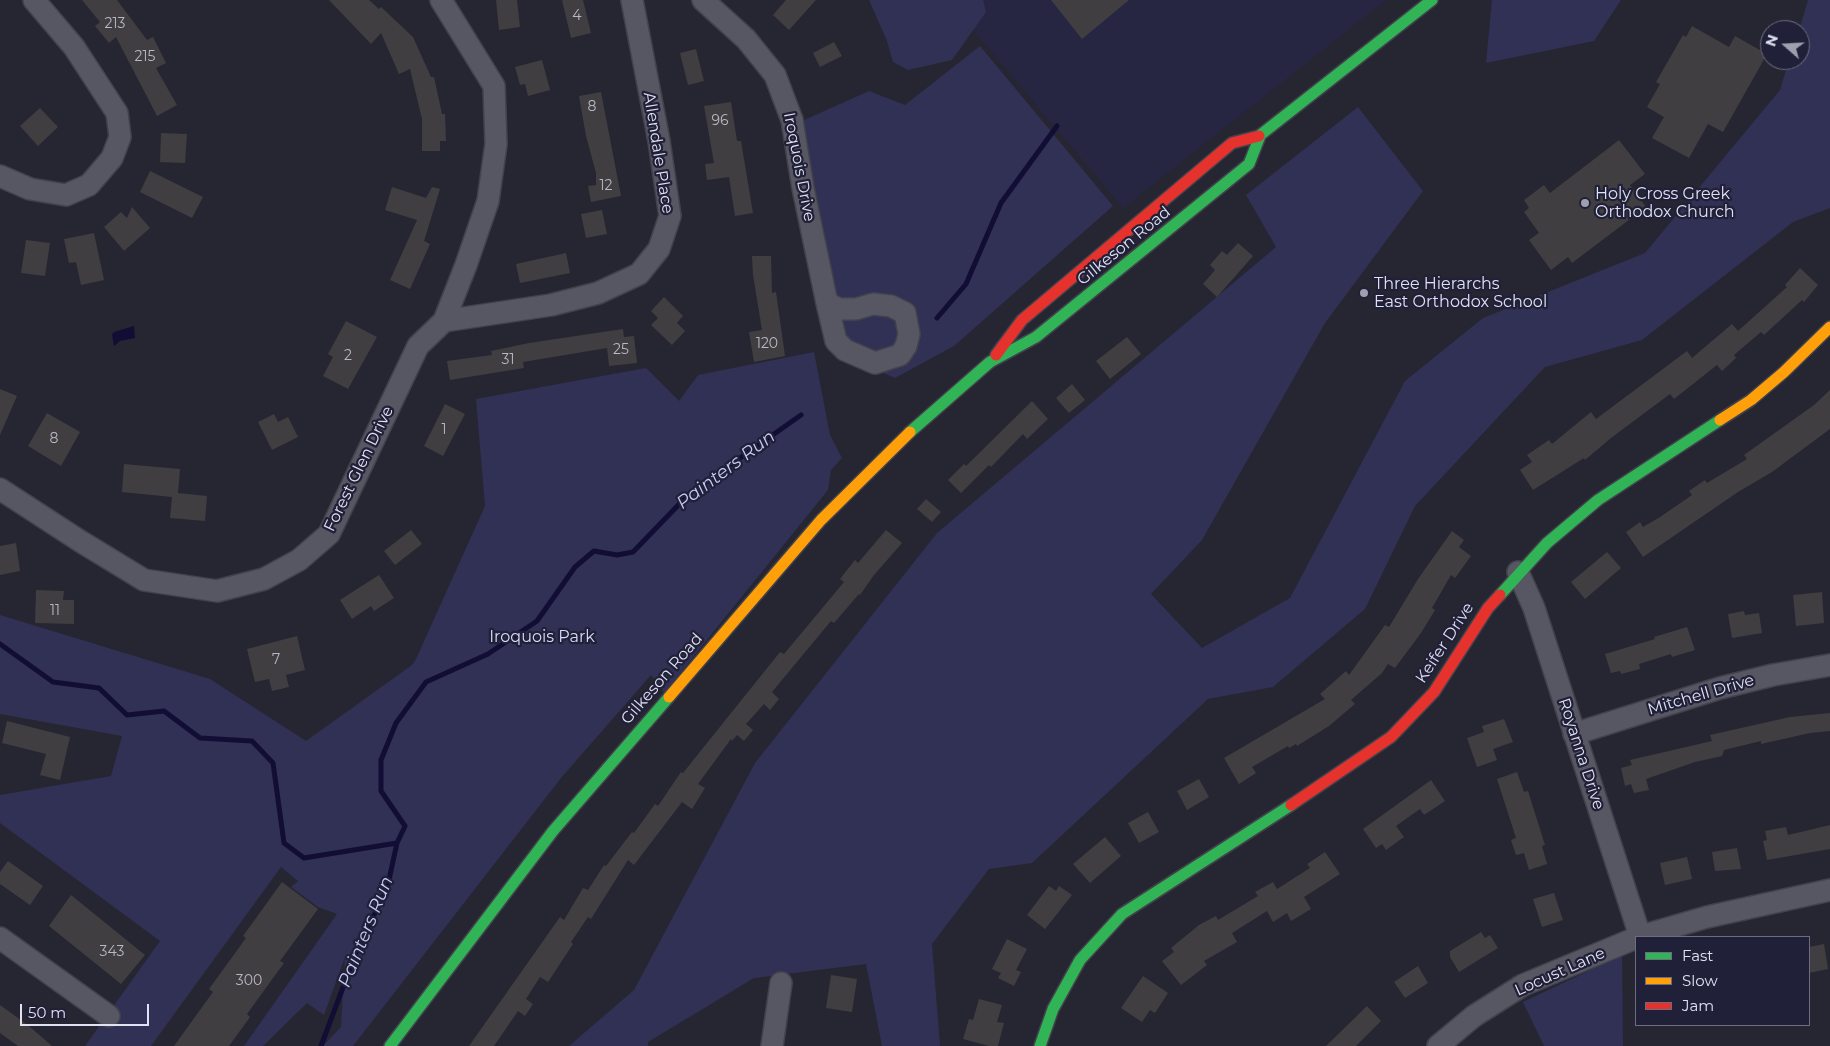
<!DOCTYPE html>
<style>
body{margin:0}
#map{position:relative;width:1830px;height:1046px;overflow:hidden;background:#262632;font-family:Montserrat,sans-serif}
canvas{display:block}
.legend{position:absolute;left:1635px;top:936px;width:175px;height:90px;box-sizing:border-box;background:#202038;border:1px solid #6d6d82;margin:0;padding:6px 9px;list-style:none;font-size:15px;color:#e0e1f2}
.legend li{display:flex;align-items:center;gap:10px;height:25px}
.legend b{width:25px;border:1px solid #6d6d82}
.north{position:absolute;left:1760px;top:20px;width:50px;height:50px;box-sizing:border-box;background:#202038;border:1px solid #6d6d82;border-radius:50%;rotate:289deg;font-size:14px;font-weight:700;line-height:20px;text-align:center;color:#e0e1f2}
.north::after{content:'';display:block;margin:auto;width:18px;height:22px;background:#9fa0af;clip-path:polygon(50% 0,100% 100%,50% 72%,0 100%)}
.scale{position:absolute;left:20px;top:1004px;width:129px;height:22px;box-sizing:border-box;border:2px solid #e0e1f2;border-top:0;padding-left:6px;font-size:15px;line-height:18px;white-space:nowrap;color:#e0e1f2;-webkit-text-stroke:4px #202038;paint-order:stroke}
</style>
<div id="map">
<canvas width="1830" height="1046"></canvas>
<ul class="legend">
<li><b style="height:6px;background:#30b455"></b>Fast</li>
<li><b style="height:6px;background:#ff9f0a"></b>Slow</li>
<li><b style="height:6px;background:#e5322d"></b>Jam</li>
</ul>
<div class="north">N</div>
<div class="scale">50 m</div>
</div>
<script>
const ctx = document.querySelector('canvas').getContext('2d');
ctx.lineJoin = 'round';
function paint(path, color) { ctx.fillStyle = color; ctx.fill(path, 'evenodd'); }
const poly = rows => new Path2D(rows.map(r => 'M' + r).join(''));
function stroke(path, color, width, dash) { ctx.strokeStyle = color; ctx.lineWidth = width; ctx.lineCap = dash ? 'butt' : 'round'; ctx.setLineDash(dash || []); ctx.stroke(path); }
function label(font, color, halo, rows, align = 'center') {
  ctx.font = font + ' Montserrat,sans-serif'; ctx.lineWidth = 4.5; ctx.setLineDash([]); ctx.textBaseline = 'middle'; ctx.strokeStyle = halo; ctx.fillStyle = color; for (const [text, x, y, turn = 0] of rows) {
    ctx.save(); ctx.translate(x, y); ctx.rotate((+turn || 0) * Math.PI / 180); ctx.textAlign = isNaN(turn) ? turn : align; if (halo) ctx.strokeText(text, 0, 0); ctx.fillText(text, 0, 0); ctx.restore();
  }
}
const built = poly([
 [948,0,1386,0,1123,208]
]);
const green = poly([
 [869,0,983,0,986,12,952,60,908,70,893,62,887,41],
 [1492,0,1621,0,1594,41,1486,63],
 [1808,0,1830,0,1830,208,1793,222,1642,340,1545,367,1415,506,1365,609,1273,687,1208,699,1032,863,989,869,932,944,940,1046,882,1046,866,964,754,978,648,1042,648,1046,569,1046,634,990,755,763,937,533,1276,247,1246,195,1358,107,1423,191,1325,323,1202,540,1151,594,1202,648,1290,598,1405,381,1483,318,1645,253,1780,90,1789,60,1800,60,1799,30],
 [980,46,1113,206,954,346,895,378,840,354,802,121,869,91,905,105],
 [814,352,830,435,842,458,831,470,828,490,664,693,651,675,561,778,353,1046,323,1046,341,1027,345,957,324,1015,307,1003,263,1046,244,1046,337,914,318,907,291,887,298,881,281,867,151,1046,85,1046,160,941,0,823,0,795,111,776,122,736,0,714,0,615,210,679,306,741,412,665,416,659,485,506,476,399,646,368,679,401,698,375],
 [1622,955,1623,1046,1544,1046,1523,1002]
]);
const water = poly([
 [134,326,135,338,120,341,114,346,112,335,114,332]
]);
const stream = poly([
 [937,318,966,284,1001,203,1057,126],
 [0,644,53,682,99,688,127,715,164,711,200,738,252,741,273,763,284,843,304,858,397,843],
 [321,1046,359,945,387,889,397,843,405,826,381,791,381,760,396,723,426,682,488,654,537,621,575,567,594,551,617,555,633,552,689,494,801,415]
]);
const building = poly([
 [82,0,117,0,147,40,153,37,166,63,156,68,177,105,157,116,116,37,109,43,95,26,100,22],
 [329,0,369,0,379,9,381,7,413,37,431,77,434,77,442,114,445,114,446,141,440,141,440,151,422,151,422,119,410,69,399,74,381,33,371,44],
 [496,0,517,0,520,27,499,30],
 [562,0,583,0,591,33,571,38],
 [786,0,816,0,789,30,773,15],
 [1051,0,1129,0,1082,39],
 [1692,26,1729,47,1735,36,1767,54,1723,132,1708,124,1689,158,1652,138,1664,117,1647,107,1660,84,1656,82,1683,35,1686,37],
 [834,42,842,56,820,67,813,53],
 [696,49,704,81,688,85,680,53],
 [542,60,550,90,528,96,525,84,520,85,515,67],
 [601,92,621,196,591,202,588,186,596,185,596,173,586,136,579,96],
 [731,102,737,141,741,141,753,213,735,216,729,177,707,180,705,164,714,163,704,106],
 [40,108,58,127,38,146,20,126],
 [161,133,187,134,185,163,160,162],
 [1619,140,1645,174,1630,185,1646,207,1572,263,1568,257,1551,270,1529,240,1539,233,1524,212,1529,208,1524,200,1544,185,1550,193],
 [150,171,203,197,192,218,140,192],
 [392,187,426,198,432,187,440,189,424,241,430,244,410,289,390,280,417,220,385,210],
 [132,207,150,228,124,251,104,227,121,212,127,218],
 [602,210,607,234,586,238,581,214],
 [94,233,104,280,81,285,76,262,69,263,64,239],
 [26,240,50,243,45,276,21,273],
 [1238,243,1253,256,1217,297,1203,284,1215,270,1210,265,1222,251,1227,255],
 [566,253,570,273,520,283,516,264],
 [752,256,771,256,772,293,776,292,785,356,754,362,749,332,762,330,753,275],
 [1800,268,1818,285,1804,302,1802,300,1764,335,1761,332,1734,355,1736,358,1722,371,1717,365,1674,399,1670,394,1611,438,1585,460,1584,458,1533,490,1520,470,1532,462,1527,455,1549,440,1552,444,1591,412,1596,419,1687,351,1692,358,1732,324,1738,331,1787,287,1785,285],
 [664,297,683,316,677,323,685,331,672,345,651,325,658,318,651,311],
 [346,321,377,337,348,389,323,376,333,357,328,354],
 [623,329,624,337,634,336,637,363,609,366,607,348,523,362,524,368,450,380,447,361,492,355,491,351,529,343],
 [1127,337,1141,354,1110,379,1096,361],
 [1072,384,1085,400,1069,413,1056,398],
 [0,389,17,396,0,435],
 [1830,390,1830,429,1772,472,1738,492,1643,557,1626,532,1640,522,1643,527,1660,517,1692,495,1689,491,1705,480,1707,483,1747,459,1744,455,1814,405],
 [1032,401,1048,419,1027,439,1023,434,991,467,989,465,961,493,948,480,964,464,966,466],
 [445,404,465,414,443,456,424,446],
 [47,413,80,432,61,466,28,446],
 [274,414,278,422,288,417,298,437,272,450,258,422],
 [124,464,180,469,178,493,207,496,205,521,170,518,172,497,122,492],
 [926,499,941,512,932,522,917,509],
 [411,530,422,544,395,565,384,551],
 [886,530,902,543,874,575,860,595,859,594,834,623,831,621,772,692,779,699,770,710,764,704,746,724,753,730,744,741,737,735,732,741,731,739,698,784,705,788,692,809,682,802,634,865,628,860,591,919,588,917,571,942,573,944,548,982,540,977,526,999,533,1004,525,1016,518,1011,494,1046,469,1046,560,917,564,920,583,888,588,890,604,865,606,866,632,832,634,833,655,804,658,806,681,772,683,773,780,652,784,654,844,582,840,579,855,560,858,563],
 [1452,531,1464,540,1459,547,1471,556,1455,578,1451,575,1432,608,1435,610,1421,633,1395,668,1388,664,1382,673,1351,700,1355,704,1329,726,1297,746,1296,744,1289,748,1288,746,1252,767,1256,773,1239,784,1224,758,1325,699,1320,694,1346,671,1349,675,1385,625,1389,627,1418,579],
 [16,543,20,571,0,575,0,546],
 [1607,552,1621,568,1585,599,1571,582],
 [379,575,394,598,374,611,371,606,352,619,340,600],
 [36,590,64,591,63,600,74,600,74,624,35,623],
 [1822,592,1824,623,1796,626,1793,595],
 [1744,611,1745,615,1759,613,1762,633,1732,638,1728,614],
 [1687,627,1695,650,1672,657,1671,654,1639,664,1640,669,1621,674,1620,671,1611,673,1605,654,1655,639,1654,637],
 [297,636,305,670,286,675,289,687,272,691,269,679,255,682,247,649],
 [1830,713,1830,731,1810,733,1761,744,1761,741,1724,750,1722,756,1695,762,1646,779,1649,790,1634,793,1631,784,1625,786,1621,768,1632,765,1630,760,1712,741,1710,735,1790,717],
 [1504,719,1513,742,1493,749,1497,760,1477,767,1467,738,1484,732,1482,726],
 [7,721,70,737,60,780,40,775,46,754,2,743],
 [1517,772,1524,792,1528,791,1545,845,1542,846,1547,864,1529,870,1524,853,1516,855,1511,840,1516,838,1497,779],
 [1199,779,1209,797,1187,810,1177,791],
 [1431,780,1445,801,1424,815,1420,809,1396,826,1404,837,1386,850,1382,844,1376,848,1363,829],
 [1148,812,1159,832,1139,843,1128,823],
 [1830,825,1830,849,1767,860,1763,841,1767,840,1765,831,1786,827,1788,835],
 [1105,837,1121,856,1090,883,1073,864],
 [1737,848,1741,869,1715,871,1712,852],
 [1325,852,1340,874,1304,897,1311,909,1291,921,1287,913,1273,922,1267,911,1232,933,1237,942,1204,961,1207,965,1181,985,1162,961,1174,952,1171,948,1199,925,1216,916,1218,920,1258,896,1255,892,1273,882,1277,889,1310,868,1307,864],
 [1687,857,1692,879,1665,885,1660,863],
 [8,861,43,886,30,905,0,884,0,872],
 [282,882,318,909,280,961,284,963,247,1014,250,1017,229,1046,174,1046,213,992,209,989,246,938,243,936],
 [1049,886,1056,891,1059,886,1072,895,1045,929,1027,915],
 [1554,893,1563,920,1542,927,1533,899],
 [71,895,145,955,121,984,49,926],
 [1481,932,1485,938,1490,935,1498,948,1459,972,1450,957,1450,951],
 [1007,939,1027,949,1016,970,1021,972,1014,986,998,978,1001,973,992,969],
 [1824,944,1828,969,1809,973,1809,947],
 [1418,966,1428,983,1405,998,1394,982],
 [831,975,857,979,852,1012,826,1008],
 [1143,976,1168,993,1155,1013,1150,1010,1142,1022,1121,1008],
 [979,999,1002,1005,997,1022,1004,1023,998,1046,989,1046,963,1039,969,1019,973,1020],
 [0,1005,29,1026,52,1046,18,1046,0,1033],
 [1367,1006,1381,1021,1356,1046,1326,1046]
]);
const street = poly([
 [703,0,746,39,775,75,792,120,803,188,827,303,836,341,845,350,875,363,900,355,906,346,909,334,905,313,891,306,873,304,856,309,839,309,827,303],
 [0,176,30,189,66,195,89,185,112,158,120,137,117,113,74,47,34,0],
 [444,321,551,305,598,293,639,274,659,249,670,216,659,141,632,0],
 [0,489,80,541,144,580,217,591,264,579,299,560,329,534,418,346,444,321,466,265,488,201,496,144,494,86,441,0],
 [1518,572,1534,608,1640,936],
 [1574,734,1720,688,1773,675,1830,665],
 [1638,937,1707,917,1830,890],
 [0,938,109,1016],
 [772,1046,781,983],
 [1438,1046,1474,1016,1523,985,1636,938]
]);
const fast = poly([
 [1259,136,1432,0],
 [910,432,990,362,1036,337,1249,164,1260,136],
 [1500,595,1547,543,1598,500,1720,420],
 [390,1046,553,831,669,697],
 [1040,1046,1053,1009,1080,960,1122,914,1291,805]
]);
const slow = poly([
 [1720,420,1751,400,1784,372,1830,327],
 [669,697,821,520,910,432]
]);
const jam = poly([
 [996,355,1022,320,1232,143,1259,136],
 [1291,805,1391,737,1434,692,1488,608,1500,595]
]);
const markers = [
 [1585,203,5,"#9fa0af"],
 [1364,293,5,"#9fa0af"]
];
const numberNames = [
 ["4",577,16],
 ["213",115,24],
 ["215",145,57],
 ["8",592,107],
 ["96",720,121],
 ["12",606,186],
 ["120",767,344],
 ["25",621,350],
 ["2",348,356],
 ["31",508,360],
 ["1",444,430],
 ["8",54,439],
 ["11",55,611],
 ["7",276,660],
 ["343",112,952],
 ["300",249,981]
];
const streetNames = [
 ["Allendale Place",658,153,81],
 ["Iroquois Drive",799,167,79],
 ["Gilkeson Road",1124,246,-39],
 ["Forest Glen Drive",359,469,-64],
 ["Keifer Drive",1445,643,-57],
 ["Gilkeson Road",662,679,-49],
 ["Mitchell Drive",1701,695,-16],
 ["Royanna Drive",1581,754,72],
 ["Locust Lane",1560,972,-24]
];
const poiNames = [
 ["Holy Cross Greek",1595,194],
 ["Orthodox Church",1595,212],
 ["Three Hierarchs",1374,284],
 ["East Orthodox School",1374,302]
];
const parkNames = [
 ["Iroquois Park",542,637]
];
const waterNames = [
 ["Painters Run",726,470,-37],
 ["Painters Run",366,932,-68]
];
paint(built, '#262642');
paint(green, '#313055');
paint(water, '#120d34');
stroke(stream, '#120d34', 5);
paint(building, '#413e41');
stroke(street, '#42424d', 24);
stroke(fast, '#42424d', 14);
stroke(slow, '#42424d', 14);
stroke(jam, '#42424d', 14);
stroke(street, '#575763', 21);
stroke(fast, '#30b455', 11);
stroke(slow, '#ff9f0a', 11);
stroke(jam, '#e5322d', 11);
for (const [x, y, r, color] of markers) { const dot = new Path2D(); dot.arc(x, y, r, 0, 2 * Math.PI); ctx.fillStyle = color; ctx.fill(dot); stroke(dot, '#202038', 2); }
label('14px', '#b8b8c6', null, numberNames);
label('16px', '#e0e1f2', '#202038', streetNames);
label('16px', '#e0e1f2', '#202038', poiNames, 'left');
label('16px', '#d8dafa', '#202038', parkNames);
label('italic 18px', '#c8cbf9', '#202038', waterNames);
</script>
